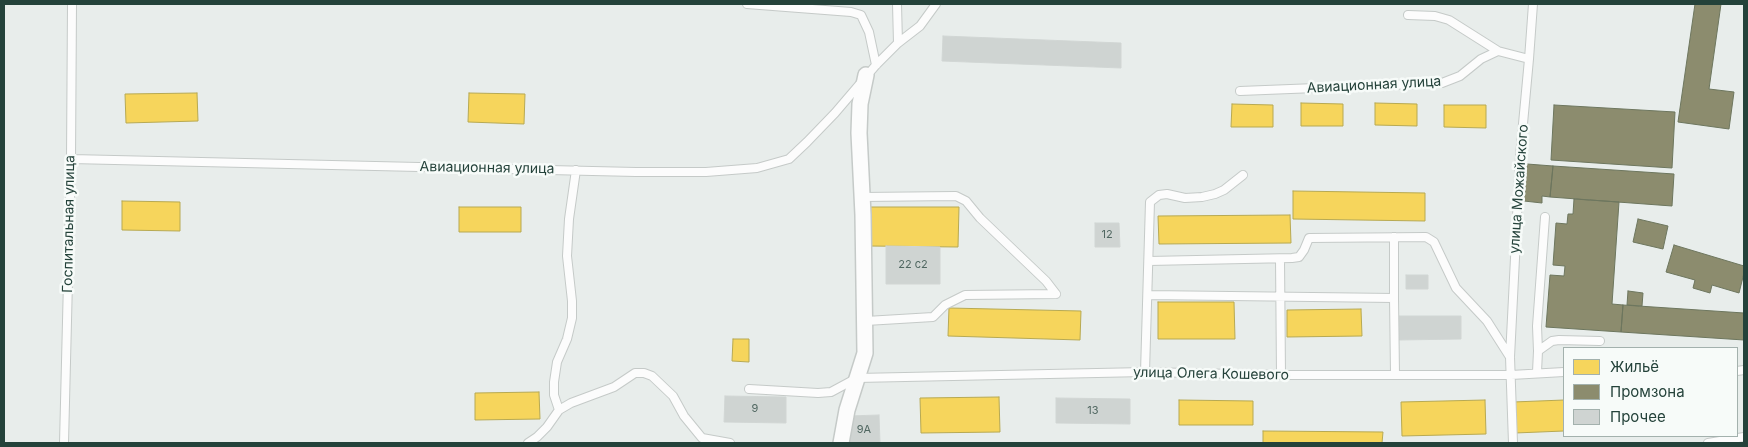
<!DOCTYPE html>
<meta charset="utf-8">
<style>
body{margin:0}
#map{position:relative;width:1748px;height:447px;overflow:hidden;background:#e8edeb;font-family:Inter,sans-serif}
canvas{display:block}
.frame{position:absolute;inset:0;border:5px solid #24423a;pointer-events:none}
.legend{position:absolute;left:1563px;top:347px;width:175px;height:90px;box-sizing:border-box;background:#f7fbf9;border:1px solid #a3b1ad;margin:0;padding:6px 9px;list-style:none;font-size:15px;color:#24423a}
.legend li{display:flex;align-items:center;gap:10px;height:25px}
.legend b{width:25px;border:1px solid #a3b1ad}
</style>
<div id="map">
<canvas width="1748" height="447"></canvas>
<div class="frame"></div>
<ul class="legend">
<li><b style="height:14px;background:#f6d55c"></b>Жильё</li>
<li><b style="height:14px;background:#8c8c6e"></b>Промзона</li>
<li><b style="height:14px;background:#cfd4d2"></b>Прочее</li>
</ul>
</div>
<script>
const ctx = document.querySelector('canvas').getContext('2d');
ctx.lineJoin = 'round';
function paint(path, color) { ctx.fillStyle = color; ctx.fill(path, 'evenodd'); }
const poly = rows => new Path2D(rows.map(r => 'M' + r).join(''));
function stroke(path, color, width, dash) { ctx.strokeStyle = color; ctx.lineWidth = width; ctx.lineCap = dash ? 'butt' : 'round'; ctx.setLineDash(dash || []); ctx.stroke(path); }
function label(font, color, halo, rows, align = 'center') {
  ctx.font = font + ' Inter,sans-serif'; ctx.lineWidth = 5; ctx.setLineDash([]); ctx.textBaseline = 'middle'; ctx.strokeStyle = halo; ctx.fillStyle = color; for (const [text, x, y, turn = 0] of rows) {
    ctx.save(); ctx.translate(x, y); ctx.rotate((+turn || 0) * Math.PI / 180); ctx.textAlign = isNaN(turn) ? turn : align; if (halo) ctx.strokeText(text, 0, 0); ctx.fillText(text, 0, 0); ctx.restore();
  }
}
const homes = poly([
 [197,93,198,121,126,123,125,94,197,93],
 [469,93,525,94,524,124,468,122,469,93],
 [1301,103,1343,104,1343,126,1301,126,1301,103],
 [1375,103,1417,104,1417,126,1375,125,1375,103],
 [1232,104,1273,105,1273,127,1231,127,1232,104],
 [1444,105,1486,105,1486,128,1444,127,1444,105],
 [1293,191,1425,193,1425,221,1293,219,1293,191],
 [122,201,180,202,180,231,122,230,122,201],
 [459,207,521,207,521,232,459,232,459,207],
 [869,207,959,207,958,247,869,246,869,207],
 [1290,215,1291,243,1159,244,1158,216,1290,215],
 [1158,302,1234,302,1235,339,1158,339,1158,302],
 [949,308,1081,311,1080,340,948,336,949,308],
 [1361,309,1362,336,1287,337,1287,310,1361,309],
 [733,339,749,339,749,362,732,361,733,339],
 [539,392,540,419,475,420,475,393,539,392],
 [999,397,1000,432,921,433,920,398,999,397],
 [1179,400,1253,401,1253,425,1179,425,1179,400],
 [1485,400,1486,434,1402,436,1401,402,1485,400],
 [1564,400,1564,431,1515,433,1513,402,1564,400],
 [1263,431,1383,432,1382,443,1263,443,1263,431]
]);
const industry = poly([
 [1695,4,1721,4,1709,89,1734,92,1729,129,1678,122,1695,4],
 [1554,105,1675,112,1672,168,1551,160,1554,105],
 [1527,164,1553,166,1550,197,1542,196,1542,203,1524,201,1527,164],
 [1553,166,1674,174,1672,206,1550,197,1553,166],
 [1574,199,1619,202,1612,304,1623,305,1621,332,1546,327,1550,275,1564,276,1565,266,1553,265,1556,223,1567,224,1568,214,1573,214,1574,199],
 [1638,219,1668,226,1663,249,1633,242,1638,219],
 [1674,245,1744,266,1744,273,1739,293,1712,285,1710,293,1693,288,1695,280,1666,272,1674,245],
 [1628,291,1643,293,1642,306,1627,305,1628,291],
 [1623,305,1744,313,1744,340,1621,332,1623,305]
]);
const building = poly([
 [943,36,1121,43,1121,68,942,61,943,36],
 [1095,223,1119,223,1120,247,1095,247,1095,223],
 [886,246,940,247,940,284,886,284,886,246],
 [1406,275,1428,275,1428,289,1406,289,1406,275],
 [1399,316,1461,316,1461,339,1399,340,1399,316],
 [725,396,786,397,786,423,724,422,725,396],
 [1056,398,1130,399,1130,424,1056,423,1056,398],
 [879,415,880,443,849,443,848,416,879,415]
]);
const service = poly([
 [747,4,851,12,861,15,869,32,876,65],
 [897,4,898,43],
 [1408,15,1435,16,1449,20,1498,51],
 [1240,91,1442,83,1460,76,1481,59,1498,51,1529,59],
 [71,159,636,172,706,172,757,168,789,159,807,142,835,113,876,65,898,43,920,26,936,4],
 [862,197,956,196,966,201,980,218,1046,281,1056,294],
 [1280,259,1281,375],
 [1149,261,1292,258,1299,257,1304,250,1309,238,1426,237,1434,242,1456,288,1487,321,1510,357],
 [1148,295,1394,298,1394,237],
 [1394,298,1395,374],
 [866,321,933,317,945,305,965,295,1056,294],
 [1538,351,1537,326,1545,217],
 [1737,371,1744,370],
 [1145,372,1150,202,1159,195,1167,194,1185,198,1202,197,1215,194,1224,190,1243,175],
 [1537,372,1538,351,1552,341,1559,340,1600,341],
 [749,389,818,393,831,392,857,378,1145,372,1281,375,1511,375,1564,372],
 [559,410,554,395,554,382,557,362,567,339,572,318,572,301,567,256,569,219,576,170],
 [64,443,71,159,72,4],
 [528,443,537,437,547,427,559,410,571,403,614,387,635,373,644,373,652,376,673,396,684,416,702,438,730,443],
 [1513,443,1510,357,1515,258,1520,156,1529,59,1533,4],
 [1708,443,1744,437]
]);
const minor = poly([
 [841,443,847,410,865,353,863,215,859,133,860,104,866,75]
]);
const numberNames = [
 ["12",1107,235],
 ["22 с2",913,265],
 ["9",755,409],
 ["13",1093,411],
 ["9А",864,430]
];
const streetNames = [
 ["Авиационная улица",1374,85,-3],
 ["Авиационная улица",487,168,1],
 ["улица Можайского",1519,189,-86],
 ["Госпитальная улица",69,224,-89],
 ["улица Олега Кошевого",1211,374,1]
];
paint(homes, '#f6d55c');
stroke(homes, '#b7a952', 1);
paint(industry, '#8c8c6e');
stroke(industry, '#6d765e', 1);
paint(building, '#cfd4d2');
stroke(building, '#d1d6d4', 1);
stroke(service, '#c5cac8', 10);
stroke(minor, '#c5cac8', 18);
stroke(service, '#fcfcfc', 8);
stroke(minor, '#fcfcfc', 15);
label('11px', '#506761', null, numberNames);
label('14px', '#24423a', '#f7fbf9', streetNames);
</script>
